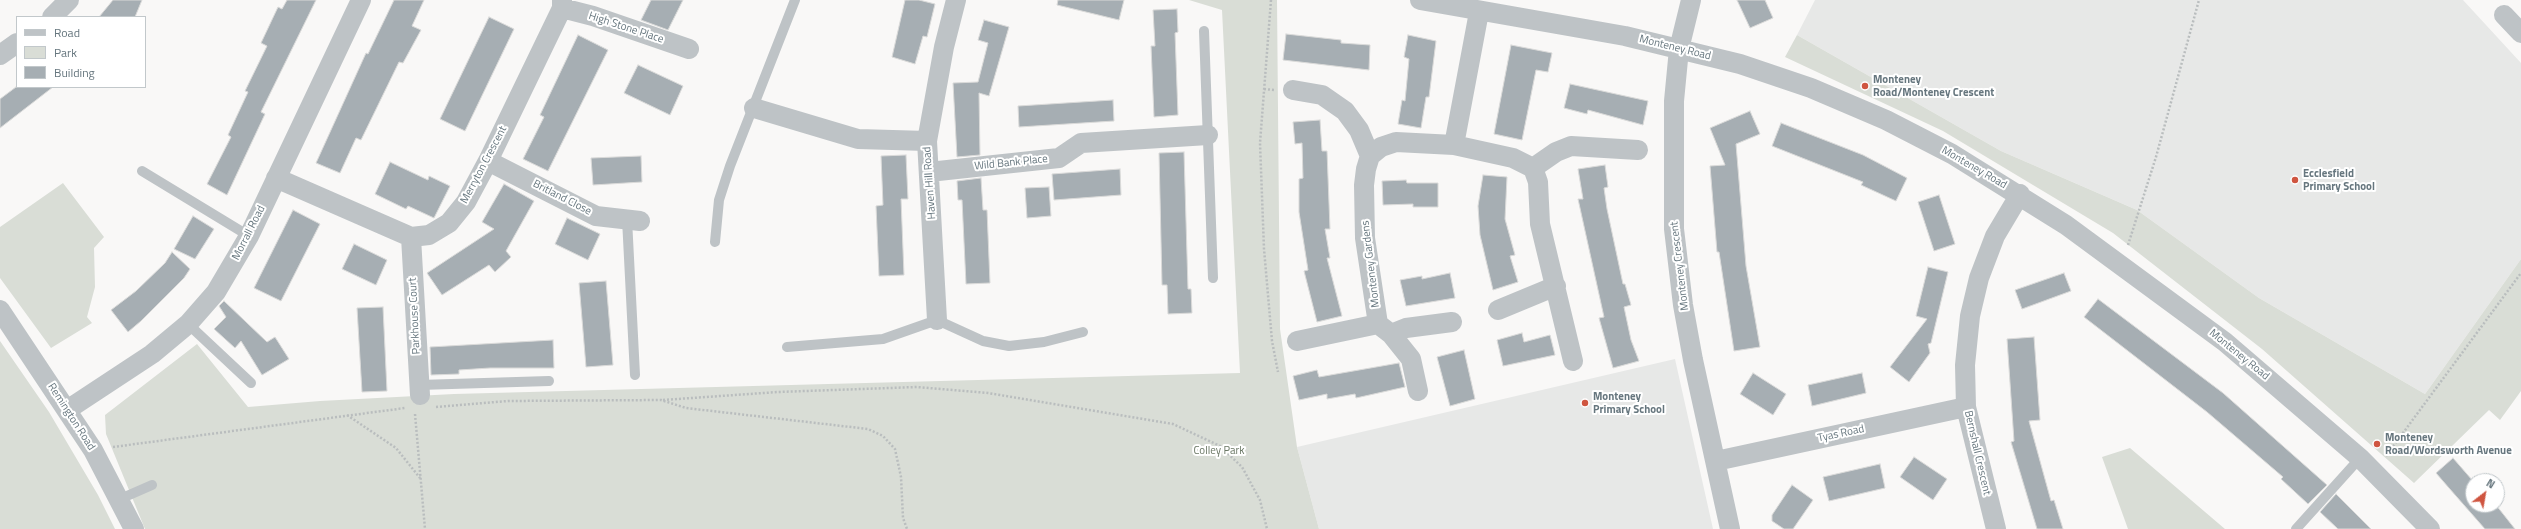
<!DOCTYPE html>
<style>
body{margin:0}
#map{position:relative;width:2521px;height:529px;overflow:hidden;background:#f9f8f7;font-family:"Titillium Web",sans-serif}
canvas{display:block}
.legend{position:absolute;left:16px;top:16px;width:130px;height:72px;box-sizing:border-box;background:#fff;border:1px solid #c2c8cb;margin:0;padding:5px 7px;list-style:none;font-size:12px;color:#66767e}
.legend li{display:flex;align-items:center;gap:8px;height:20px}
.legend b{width:20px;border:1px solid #c2c8cb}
.north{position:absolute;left:2465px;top:473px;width:40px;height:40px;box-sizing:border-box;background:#fff;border:1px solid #c2c8cb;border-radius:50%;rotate:31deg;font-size:11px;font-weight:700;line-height:16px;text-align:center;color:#66767e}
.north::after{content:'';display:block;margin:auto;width:14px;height:18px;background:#cf5540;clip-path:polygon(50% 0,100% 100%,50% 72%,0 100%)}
</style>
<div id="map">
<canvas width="2521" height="529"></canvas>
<ul class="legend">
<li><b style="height:5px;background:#bec3c6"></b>Road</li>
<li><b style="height:11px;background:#d9ddd6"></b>Park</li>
<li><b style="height:11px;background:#a6aeb3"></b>Building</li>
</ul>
<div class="north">N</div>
</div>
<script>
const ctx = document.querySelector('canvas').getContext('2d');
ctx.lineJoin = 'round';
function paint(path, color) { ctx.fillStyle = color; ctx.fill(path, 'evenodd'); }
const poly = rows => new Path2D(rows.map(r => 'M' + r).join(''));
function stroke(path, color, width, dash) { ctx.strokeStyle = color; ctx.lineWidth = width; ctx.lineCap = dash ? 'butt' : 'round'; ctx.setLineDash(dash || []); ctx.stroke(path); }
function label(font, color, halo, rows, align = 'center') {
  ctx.font = font + ' "Titillium Web",sans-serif'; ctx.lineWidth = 4; ctx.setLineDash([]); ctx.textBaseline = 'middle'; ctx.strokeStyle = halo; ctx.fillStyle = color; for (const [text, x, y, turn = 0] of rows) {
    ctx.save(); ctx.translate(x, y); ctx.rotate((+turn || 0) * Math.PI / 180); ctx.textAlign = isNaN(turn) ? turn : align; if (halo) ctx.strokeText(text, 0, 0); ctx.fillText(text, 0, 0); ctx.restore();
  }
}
const built = poly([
 [1815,0,2463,0,2521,63,2521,259,2425,394,2259,298,2137,210,2001,151,1797,35],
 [1675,359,1713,529,1319,529,1297,447]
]);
const green = poly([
 [1189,0,1277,0,1280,329,1297,447,1319,529,145,529,106,434,105,415,197,344,248,407,320,401,454,394,1240,373,1222,10],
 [1797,35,2001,151,2137,210,2259,298,2425,394,2521,259,2521,391,2500,420,2489,410,2414,483,2262,349,2113,233,1943,131,1785,57],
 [63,183,104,237,94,248,95,287,87,317,92,323,51,348,0,278,0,227],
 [0,341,49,412,98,495,115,529,0,529],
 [2130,448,2225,529,2128,529,2102,457]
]);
const building = poly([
 [113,0,142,0,135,17,99,17,113,0],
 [287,0,316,0,261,112,265,114,227,195,207,184,231,137,228,135,248,92,245,91,267,46,261,43,278,7,282,9,287,0],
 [394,0,424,0,412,26,421,30,403,63,399,62,361,140,356,138,340,173,316,163,366,53,368,54,394,0],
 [651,0,683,0,668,30,641,20,651,0],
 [905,0,919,0,935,4,927,37,923,36,915,64,892,57,905,0],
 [1058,0,1124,0,1119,20,1057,5,1058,0],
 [1737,0,1765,0,1773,18,1750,28,1737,0],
 [1177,9,1178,32,1175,33,1178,115,1154,117,1151,46,1155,46,1153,10,1177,9],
 [489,17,514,29,465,131,440,119,489,17],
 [984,20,1009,27,989,96,979,93,980,155,957,157,953,83,978,82,988,43,978,40,984,20],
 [1286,34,1341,40,1341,43,1370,45,1369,70,1283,60,1286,34],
 [578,35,608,50,548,171,523,159,544,117,540,115,578,35],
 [1408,35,1436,41,1429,97,1426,97,1421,128,1398,124,1402,100,1405,101,1409,59,1404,57,1408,35],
 [1511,45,1552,53,1548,72,1536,70,1522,140,1494,134,1511,45],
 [638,65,683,86,670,115,624,93,638,65],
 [1570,84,1648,101,1643,125,1588,110,1587,114,1564,108,1570,84],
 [16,87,53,87,0,128,0,99,16,87],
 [1113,100,1114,121,1019,127,1018,106,1113,100],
 [1750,111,1760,134,1736,144,1746,266,1760,347,1734,351,1719,252,1717,252,1710,166,1725,165,1710,128,1750,111],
 [1320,120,1322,151,1327,151,1330,229,1325,229,1330,258,1327,258,1342,316,1317,322,1304,271,1308,270,1299,212,1299,179,1303,178,1302,143,1295,144,1293,122,1320,120],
 [1781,123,1863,155,1907,178,1896,201,1861,185,1863,182,1772,146,1781,123],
 [1184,152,1188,289,1191,289,1192,313,1168,314,1167,285,1162,285,1159,153,1184,152],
 [906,155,908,199,901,199,904,275,879,276,876,206,883,205,881,156,906,155],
 [641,156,642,182,593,185,591,158,641,156],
 [390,162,428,180,429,176,450,186,434,218,408,206,406,209,375,194,390,162],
 [1605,165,1608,187,1604,188,1607,209,1623,284,1625,284,1631,305,1624,307,1631,340,1639,361,1613,368,1599,318,1604,317,1578,199,1583,199,1578,169,1605,165],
 [1120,169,1121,195,1054,200,1052,174,1120,169],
 [1483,175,1507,177,1505,219,1515,255,1510,256,1518,282,1493,290,1480,235,1478,206,1483,175],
 [981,178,983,210,987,210,990,283,966,284,962,200,958,200,957,181,981,178],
 [1406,180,1407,183,1438,183,1438,207,1413,207,1413,204,1383,205,1382,181,1406,180],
 [504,184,534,201,506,251,511,257,495,272,489,265,442,295,427,273,494,229,482,222,504,184],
 [1049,187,1051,216,1027,218,1025,188,1049,187],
 [1939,195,1955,244,1934,251,1918,202,1939,195],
 [293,210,320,224,281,301,254,288,293,210],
 [193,216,214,229,195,259,174,249,193,216],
 [567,218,600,234,588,260,555,244,567,218],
 [354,244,387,260,376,285,342,269,354,244],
 [172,252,190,269,184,278,141,321,128,332,111,310,136,291,165,263,172,252],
 [1928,267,1948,272,1931,343,1928,344,1930,353,1909,382,1890,367,1927,319,1916,316,1928,267],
 [1450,273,1455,298,1406,306,1400,280,1422,276,1422,279,1450,273],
 [2064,273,2071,291,2022,309,2015,290,2064,273],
 [606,281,613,365,586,367,579,283,606,281],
 [2098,299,2223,393,2327,485,2308,504,2281,479,2283,477,2207,412,2084,317,2098,299],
 [224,301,267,342,275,337,289,359,262,375,241,341,235,348,214,329,226,317,219,306,224,301],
 [383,307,387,391,362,392,357,308,383,307],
 [1522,333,1524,342,1550,335,1555,355,1503,366,1497,340,1522,333],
 [2034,337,2040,420,2029,421,2051,501,2054,500,2063,529,2037,529,2011,442,2014,441,2007,339,2034,337],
 [553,340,554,368,490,368,459,370,459,374,431,375,430,347,553,340],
 [1464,350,1475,399,1450,406,1437,357,1464,350],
 [1399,363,1405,387,1356,398,1355,394,1327,399,1327,394,1299,400,1293,376,1317,370,1319,377,1399,363],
 [1753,373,1786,394,1773,415,1740,394,1753,373],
 [1862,373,1866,393,1812,406,1808,385,1862,373],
 [1914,457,1947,479,1933,500,1900,477,1914,457],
 [2453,458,2473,481,2473,505,2496,505,2515,529,2485,529,2449,488,2436,473,2453,458],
 [1880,464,1885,488,1829,501,1823,477,1880,464],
 [1792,485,1813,500,1793,529,1784,529,1772,521,1772,515,1792,485],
 [2336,494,2371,529,2338,529,2320,512,2336,494]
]);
const path = poly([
 [1271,0,1260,143,1264,249,1272,341,1278,372],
 [1264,89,1274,90],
 [2128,245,2156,157,2199,0],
 [663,400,778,392,917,387,988,393,1173,424,1220,446,1242,467,1260,500,1267,529],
 [436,407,508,401,661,400,686,408,868,429,883,436,895,449,901,477,903,518,907,529],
 [415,414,425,529],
 [347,415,396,448,420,478],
 [113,447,405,408],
 [2386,456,2521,273]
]);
const lane = poly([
 [1204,31,1213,278],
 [142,171,249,236],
 [627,219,635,375],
 [715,242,719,200,730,166,795,0],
 [188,324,251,383],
 [787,347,883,339,937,320,983,341,1009,346,1044,342,1083,332],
 [419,385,549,381],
 [120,499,152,485],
 [2296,529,2360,458]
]);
const street = poly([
 [1420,0,1625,36,1740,64,1811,88,1886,120,1952,154,2066,225,2225,342,2360,458,2430,529],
 [1691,0,1679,49,1674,101,1674,229,1683,305,1693,360,1730,529],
 [562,8,593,16,689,49],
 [2504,15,2521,33],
 [52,17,69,0],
 [0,55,17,43],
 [1293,90,1322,95,1345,111,1359,130,1370,156],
 [754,108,858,139,927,141],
 [1454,145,1479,12],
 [488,161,596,216,640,221],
 [1533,168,1556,152,1571,146,1638,150],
 [929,172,1059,158,1081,143,1208,135],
 [276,178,411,237,429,235,449,223,466,202,488,161,562,8,562,0],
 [411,237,420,395],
 [0,310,93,450,134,529],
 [1498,310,1556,286],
 [937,320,927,141,944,47,956,0],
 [1378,324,1365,238,1364,185,1366,169,1370,156,1381,147,1396,142,1454,145,1513,158,1533,168,1538,182,1540,224,1573,361],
 [1391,334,1406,328,1452,322],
 [1297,341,1378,324,1391,334,1411,359,1418,391],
 [67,410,152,354,188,324,216,292,249,236,361,0],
 [1716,461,1966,407],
 [1996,529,1966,407,1965,365,1970,316,1979,278,1995,236,2020,194]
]);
const markers = [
 [1865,86,4,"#cf5540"],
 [2295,180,4,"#cf5540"],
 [1585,403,4,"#cf5540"],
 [2377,444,4,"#cf5540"]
];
const streetNames = [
 ["High Stone Place",626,28,18],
 ["Monteney Road",1675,48,14],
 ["Wild Bank Place",1011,163,-6],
 ["Merryton Crescent",484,165,-62],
 ["Monteney Road",1974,168,30],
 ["Haven Hill Road",930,183,-94],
 ["Britland Close",562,198,27],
 ["Morrall Road",249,233,-63],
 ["Monteney Gardens",1371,264,-97],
 ["Monteney Crescent",1680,266,-97],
 ["Parkhouse Court",415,316,-93],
 ["Monteney Road",2239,355,39],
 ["Remington Road",71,417,57],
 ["Tyas Road",1841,434,-12],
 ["Bernshall Crescent",1977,453,77]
];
const poiNames = [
 ["Monteney",1873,80],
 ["Road/Monteney Crescent",1873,93],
 ["Ecclesfield",2303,174],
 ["Primary School",2303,187],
 ["Monteney",1593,397],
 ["Primary School",1593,410],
 ["Monteney",2385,438],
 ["Road/Wordsworth Avenue",2385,451]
];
const parkNames = [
 ["Colley Park",1219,451]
];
paint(built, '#e7e8e7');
paint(green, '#d9ddd6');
paint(building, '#a6aeb3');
stroke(building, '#dadad9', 1);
stroke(path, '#b9bdbe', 2.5, [2, 2]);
stroke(lane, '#bec3c6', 10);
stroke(street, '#bec3c6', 20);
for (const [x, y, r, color] of markers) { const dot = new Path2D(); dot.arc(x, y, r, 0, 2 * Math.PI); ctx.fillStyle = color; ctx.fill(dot); stroke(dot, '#fff', 1.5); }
label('11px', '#66767e', '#fff', streetNames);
label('bold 11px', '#66767e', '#fff', poiNames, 'left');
label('11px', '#6a7765', '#fff', parkNames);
</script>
